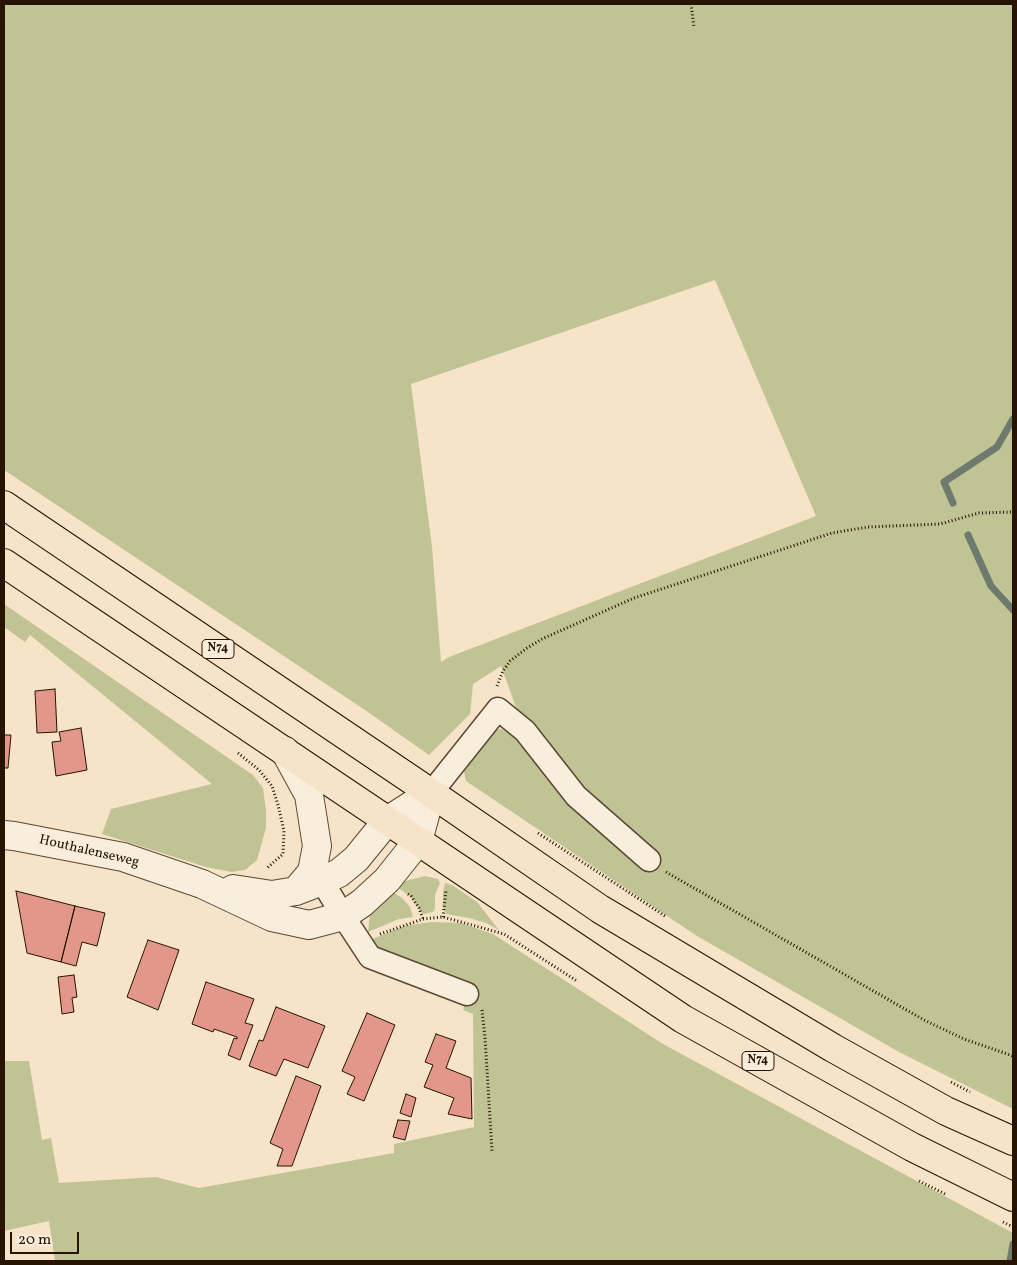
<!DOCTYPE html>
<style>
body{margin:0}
#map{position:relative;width:1017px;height:1265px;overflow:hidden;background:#f6e3c8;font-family:Vollkorn,serif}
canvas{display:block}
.frame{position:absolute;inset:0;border:5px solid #261400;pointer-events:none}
.scale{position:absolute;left:10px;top:1232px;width:69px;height:22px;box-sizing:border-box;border:2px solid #261400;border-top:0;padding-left:6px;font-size:15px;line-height:18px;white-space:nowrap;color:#261400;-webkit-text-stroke:4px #f9eddb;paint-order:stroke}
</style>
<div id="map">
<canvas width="1017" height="1265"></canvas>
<div class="frame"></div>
<div class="scale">20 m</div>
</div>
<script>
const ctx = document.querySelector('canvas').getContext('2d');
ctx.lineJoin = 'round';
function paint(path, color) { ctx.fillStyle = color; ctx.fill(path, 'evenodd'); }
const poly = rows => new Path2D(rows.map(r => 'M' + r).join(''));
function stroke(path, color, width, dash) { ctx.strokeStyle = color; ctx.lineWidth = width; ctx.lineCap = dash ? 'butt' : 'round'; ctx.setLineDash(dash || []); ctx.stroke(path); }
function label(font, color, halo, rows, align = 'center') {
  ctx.font = font + ' Vollkorn,serif'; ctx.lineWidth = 4.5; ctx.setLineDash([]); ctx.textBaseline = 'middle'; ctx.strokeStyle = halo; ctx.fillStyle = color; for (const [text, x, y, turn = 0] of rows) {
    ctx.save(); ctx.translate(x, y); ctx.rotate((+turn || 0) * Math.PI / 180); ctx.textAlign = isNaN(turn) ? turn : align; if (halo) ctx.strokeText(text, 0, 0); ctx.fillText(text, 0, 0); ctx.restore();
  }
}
const green = poly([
 [4,4,1013,4,1013,1109,899,1052,697,936,466,781,463,767,488,732,501,729,520,739,526,735,501,666,473,684,470,714,429,755,365,710,4,470],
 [715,280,816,516,449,657,441,662,432,547,411,384],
 [4,604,253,775,263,788,266,811,266,828,257,860,245,870,231,872,206,867,102,834,111,809,212,784,30,635,25,642,4,627],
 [425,876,438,879,440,883,435,895,435,909,433,912,424,914,420,911,411,897,397,887,405,881],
 [445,883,452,885,477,902,499,930,486,923,469,918,446,914,443,907,443,893],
 [391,891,402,898,410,907,413,917,399,919,368,932,370,913],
 [431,922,461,923,493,934,663,1044,1013,1233,1013,1261,55,1261,49,1221,4,1231,4,1061,29,1061,42,1140,51,1138,59,1183,156,1177,199,1188,394,1153,394,1144,474,1127,473,1014,463,1010,472,985,377,950,370,940,404,926]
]);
const stream = poly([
 [953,503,944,482,997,447,1013,419],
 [968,535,991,586,1013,610],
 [1010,1261,1013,1244]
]);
const building = poly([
 [55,689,57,732,37,733,35,691,55,689],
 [81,728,87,770,56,776,52,742,61,741,59,732,81,728],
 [4,735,11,735,8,768,4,768,4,735],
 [16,891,75,906,61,962,27,953,16,891],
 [75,906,105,913,97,946,82,942,76,966,61,962,75,906],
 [148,940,179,950,158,1010,127,997,148,940],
 [74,975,77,997,72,998,74,1012,62,1014,58,977,74,975],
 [206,982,254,999,245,1023,253,1025,240,1060,228,1055,234,1038,237,1039,237,1037,214,1029,213,1032,192,1024,206,982],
 [276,1007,325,1026,308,1068,284,1059,276,1076,249,1066,259,1040,263,1041,276,1007],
 [367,1013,395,1025,364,1101,347,1094,355,1077,342,1071,367,1013],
 [436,1034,456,1041,446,1068,471,1078,472,1119,448,1114,454,1098,424,1087,433,1065,425,1062,436,1034],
 [296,1076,321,1086,292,1166,277,1166,283,1149,270,1143,296,1076],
 [406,1094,416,1098,411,1117,400,1113,406,1094],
 [398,1120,410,1121,405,1140,393,1137,398,1120]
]);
const path = poly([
 [691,4,694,27],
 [497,686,503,671,510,661,527,648,542,639,634,598,832,533,868,527,940,524,979,513,1013,512],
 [238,753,259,770,272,786,278,805,284,831,283,854,267,868],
 [538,833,665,916],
 [666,872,924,1020,964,1039,1013,1056],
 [408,894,411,896,419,908,423,919],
 [443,917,446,890],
 [380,934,423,919,443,917,504,934,577,981],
 [482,1010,485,1038,492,1151],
 [951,1082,970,1092],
 [919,1181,947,1195],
 [1003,1222,1013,1227]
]);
const minor = poly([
 [431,793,498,709,525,731,576,796,649,860],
 [322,881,343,916,370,957,467,994]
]);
const tertiary = poly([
 [285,751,309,795,317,846,312,872,296,891],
 [4,835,14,836,123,857,202,884,272,917,309,925,343,916,362,903,387,880,418,841,431,793],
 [233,889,272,895,296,891,322,881,339,873,356,859,387,821,431,793]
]);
const trunk = poly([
 [4,505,431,793,600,909,833,1048,946,1111,1013,1141],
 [4,563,683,1019,912,1147,1013,1197]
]);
const shields = [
 [218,649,32],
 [758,1061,32]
];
const shieldNames = [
 ["N74",218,649],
 ["N74",758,1061]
];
const streetNames = [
 ["Houthalenseweg",89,852,13]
];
paint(green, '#c0c394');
stroke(stream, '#6d7a6d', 7);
paint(building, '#e2978a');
stroke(building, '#261400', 1);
stroke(minor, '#5a4832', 25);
stroke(tertiary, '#5a4832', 30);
stroke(trunk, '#261400', 30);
stroke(path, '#261400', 3, [1, 2.5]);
stroke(minor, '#f9eddb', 22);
stroke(tertiary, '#f9eddb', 28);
stroke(trunk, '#f6e3c8', 28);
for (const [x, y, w] of shields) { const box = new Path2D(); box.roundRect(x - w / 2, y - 9.5, w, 19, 4); ctx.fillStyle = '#f9eddb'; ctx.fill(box); stroke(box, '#261400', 1); }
label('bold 12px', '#261400', null, shieldNames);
label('14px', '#261400', '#f9eddb', streetNames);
</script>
